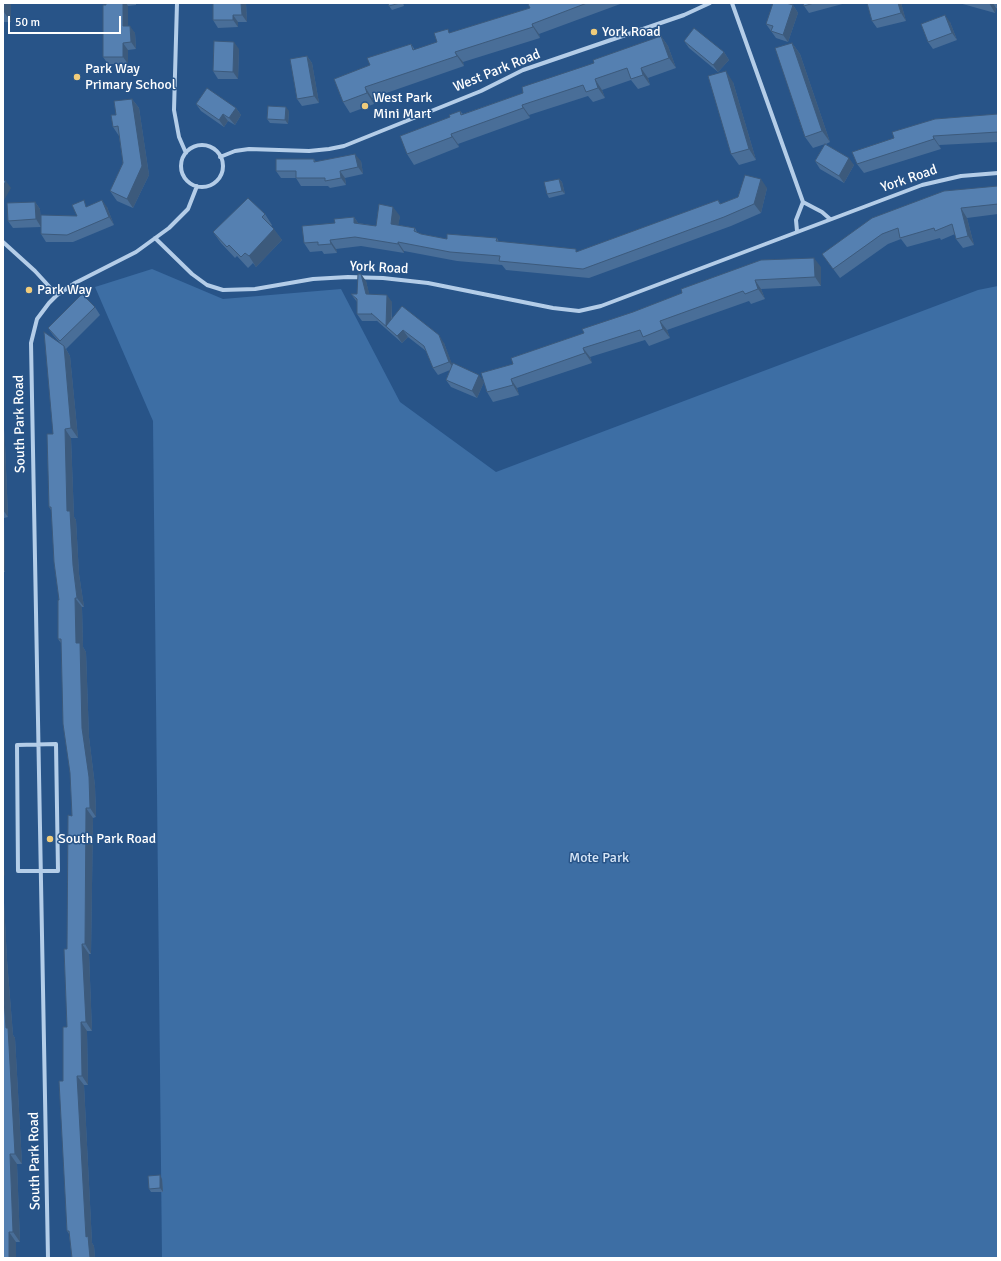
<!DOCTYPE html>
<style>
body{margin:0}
#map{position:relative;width:1001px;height:1261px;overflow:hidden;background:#285488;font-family:Signika,sans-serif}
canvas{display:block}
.frame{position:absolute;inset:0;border:4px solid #fff;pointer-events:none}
.scale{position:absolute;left:8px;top:16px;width:113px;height:18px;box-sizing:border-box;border:2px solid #fff;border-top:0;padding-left:5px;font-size:12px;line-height:14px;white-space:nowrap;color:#fff;-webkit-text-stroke:3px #285488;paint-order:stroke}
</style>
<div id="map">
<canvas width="1001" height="1261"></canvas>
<div class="frame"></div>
<div class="scale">50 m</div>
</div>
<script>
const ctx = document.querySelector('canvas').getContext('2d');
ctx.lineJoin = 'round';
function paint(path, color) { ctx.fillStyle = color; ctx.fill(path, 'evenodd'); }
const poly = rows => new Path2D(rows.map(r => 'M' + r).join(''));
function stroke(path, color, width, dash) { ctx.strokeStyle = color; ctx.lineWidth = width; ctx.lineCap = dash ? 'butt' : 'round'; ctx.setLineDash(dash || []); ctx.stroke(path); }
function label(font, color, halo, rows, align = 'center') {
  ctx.font = font + ' Signika,sans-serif'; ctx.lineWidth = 3; ctx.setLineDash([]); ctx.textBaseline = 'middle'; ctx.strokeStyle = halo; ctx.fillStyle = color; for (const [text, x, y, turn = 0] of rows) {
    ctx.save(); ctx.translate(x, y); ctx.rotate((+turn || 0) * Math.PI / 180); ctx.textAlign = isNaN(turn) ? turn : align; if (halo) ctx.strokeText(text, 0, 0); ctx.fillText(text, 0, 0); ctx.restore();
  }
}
const green = poly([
 [152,269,223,299,341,289,400,402,496,472,978,290,998,286,998,1258,162,1258,153,421,95,287]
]);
const street = poly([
 [177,3,174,110,179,137,186,153],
 [732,3,803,202,822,212,830,219],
 '181 166a21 21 0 1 1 42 0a21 21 0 1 1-42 0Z',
 [220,157,235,151,249,149,309,151,329,149,344,146,481,91,523,70,684,15,710,3],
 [797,231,796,220,803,202],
 [155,238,192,274,207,285,223,290,255,289,313,279,348,277,383,278,428,283,553,308,579,311,601,306,922,185,961,176,998,173],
 [3,242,35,271,57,295],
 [56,744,58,871,18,871,17,745,56,744],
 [48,1258,31,343,37,319,49,303,57,295,75,283,136,252,169,228,188,209,197,186]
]);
const wall = poly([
 [3,3,11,3,11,22,3,22],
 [106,3,136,3,136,5,128,6,128,26,135,33,136,49,128,50,128,64,108,64,103,57],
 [246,3,247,22,238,22,238,27,218,28,213,20],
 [388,3,403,3,404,6,392,10,389,6],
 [531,3,623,3,539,34,540,38,463,62,464,66,372,98,374,104,350,113,343,102,370,65,411,44,415,50,437,42,450,33,530,8],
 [803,3,846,3,809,13,804,6],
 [901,3,906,21,877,28,872,21],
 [959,3,998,3,998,9,996,8,995,13],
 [793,5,798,13,788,42,776,38,766,24],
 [950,22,957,40,933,49,928,42],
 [661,36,668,46,676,68,648,78,650,85,638,89,631,80,602,90,605,98,593,102,588,96,529,115,530,118,458,144,459,147,414,165,407,154,450,117,460,111,463,114,523,93,594,63],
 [684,41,724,52,729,60,718,72,689,48],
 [792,43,800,54,830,142,826,144,854,165,844,183,820,169,815,161,825,144,813,148,805,137],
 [239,49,238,79,218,79,213,71],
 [307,56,312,63,319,103,302,106,297,99],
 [733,82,756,160,739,165,731,154],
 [132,99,139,108,149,175,133,208,117,201,110,191,123,163,119,136,113,127,116,115],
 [196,104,236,108,241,115,235,125,228,121,224,127,201,111],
 [289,111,288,124,270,123,267,119],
 [998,114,998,142,939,145,941,149,864,173,857,164,852,152],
 [314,159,316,162,361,161,363,174,345,178,346,185,330,188,328,186,301,186,296,178,281,178,276,171],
 [559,179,562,182,565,194,549,198,547,194],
 [998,186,998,214,967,218,974,245,963,248,956,239,955,234,941,240,940,238,907,247,901,239,888,244,840,278,822,254],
 [767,188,761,213,731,226,589,278,506,270,502,265,457,261,404,251,404,253,361,246,336,249,337,253,324,254,322,251,310,252,304,243,354,217,358,223,376,226,400,216,398,225,415,228,417,232,421,234,447,239,497,238,499,242,578,252,718,200,721,204],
 [35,202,40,209,41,227,13,228,8,221],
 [88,206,107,207,114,225,73,242,46,242,41,234,77,216],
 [265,214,272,225,271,226,282,240,256,267,253,263,248,268,237,256,235,258,221,243,213,232],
 [821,267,821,286,761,289,765,299,751,304,749,301,667,330,670,338,649,346,645,340,590,357,592,363,517,388,519,395,493,402,487,392,484,382,477,398,451,387,446,380,450,370,438,375,433,368,426,351,408,337,402,343,376,320,377,321,362,321,357,314,357,302,351,294,357,294,366,281,369,294,392,302,392,319,444,343,452,365,484,382,513,364,584,333,682,293],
 [95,307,100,315,66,349,70,356,78,438,71,438,74,517,76,520,79,574,84,607,82,607,83,647,86,652,89,737,95,786,96,817,93,818,91,954,89,954,92,1031,87,1031,88,1085,84,1085,92,1243,94,1246,95,1258,72,1258,69,1234,67,1231,63,1081,67,1027,67,949,72,816,70,773,61,643,58,639,59,600,51,510,49,507,53,434,62,345,53,335,48,328],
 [3,413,5,444,8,517,4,518,5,572,3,572],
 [3,883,7,960,13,1035,15,1038,22,1164,17,1164,20,1242,16,1242,3,1258],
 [160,1175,162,1179,163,1192,151,1192,149,1189]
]);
const shadedWall = poly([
 [4,3,11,3,11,22,4,12],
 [123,3,126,3,128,6,128,33,123,26],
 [241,3,246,3,247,22,242,15],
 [898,3,901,3,906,21,901,13],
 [989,3,993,3,996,8,995,13],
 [793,5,798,13,788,42,783,35],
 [233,15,238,22,238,27,233,20],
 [945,15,950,22,957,40,952,33],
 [532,24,539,34,540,38,533,27],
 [130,26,135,33,136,49,131,42],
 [661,36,668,46,676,68,669,58],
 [234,42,239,49,238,79,233,72],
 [123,43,128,50,128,64,123,57],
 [792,43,800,54,830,142,822,131],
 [455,52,463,62,464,66,457,56],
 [724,52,729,60,718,72,713,65],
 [307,56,312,63,319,103,314,96],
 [641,68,648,78,650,85,643,75],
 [726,71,733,82,756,160,749,149],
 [595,79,602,90,605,98,598,88],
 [365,87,372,98,374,104,367,93],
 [132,99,139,108,149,175,133,208,127,199],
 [522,105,529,115,530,118,523,108],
 [286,107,289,111,288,124,285,120],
 [236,108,241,115,235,125,229,118],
 [223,114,228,121,224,127,219,120],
 [451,134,458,144,459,147,452,137],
 [933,136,939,145,941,149,934,139],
 [355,154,361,161,363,174,358,167],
 [849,158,854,165,844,183,839,176],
 [340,171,345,178,346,185,341,178],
 [559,179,562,182,565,194,562,191],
 [761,179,767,188,761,213,754,204],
 [6,181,11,188,3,202,3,186],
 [102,200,107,207,114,225,109,217],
 [35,202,40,209,41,227,36,219],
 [393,207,400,216,397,233,391,224],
 [961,208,967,218,974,245,968,236],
 [354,217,360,226,354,223],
 [274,229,282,240,256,267,249,256],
 [330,240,336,249,337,253,331,244],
 [398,242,404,251,404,253,398,244],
 [814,258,821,267,821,286,815,277],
 [361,274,366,281,371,301,366,294],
 [755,280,761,289,765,299,758,289],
 [387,295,392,302,391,331,386,326],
 [660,321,667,330,670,338,663,329],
 [403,330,408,337,402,343,397,336],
 [439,335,444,343,454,369,449,362],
 [64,346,70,356,78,438,71,428],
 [583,348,590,357,592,363,585,353],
 [479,375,484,382,477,398,472,391],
 [511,379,517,388,519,395,513,385],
 [3,413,5,444,8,517,3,510],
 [65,429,71,438,74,517,76,520,79,574,84,607,77,598,73,565,67,511],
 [3,517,4,518,5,572,3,568],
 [75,598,82,607,83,647,86,652,89,737,95,786,96,817,90,808,82,728,76,643],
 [3,630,4,650,3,649],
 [3,708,4,728,3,726],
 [86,808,93,818,91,954,85,944],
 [3,859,5,876,3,873],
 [3,883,7,960,13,1035,15,1038,22,1164,15,1154,3,986],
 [82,944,89,954,92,1031,86,1022],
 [81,1022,87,1031,88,1085,82,1076],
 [77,1076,84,1085,92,1243,94,1246,95,1258,90,1258,86,1237],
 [10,1154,17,1164,20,1242,13,1232],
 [160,1175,162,1179,163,1192,160,1188],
 [9,1232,16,1242,16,1258,9,1258]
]);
const building = poly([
 [3,3,4,3,4,12,3,12,3,3],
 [106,3,123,3,123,26,130,26,131,42,123,43,123,57,103,57,103,5,106,5,106,3],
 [213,3,241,3,242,15,233,15,233,20,213,20,213,3],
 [388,3,400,3,389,6,388,3],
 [531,3,587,3,532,24,533,27,455,52,457,56,365,87,367,93,343,102,334,79,370,65,367,58,411,44,413,50,437,42,434,33,448,29,449,33,530,8,528,4,531,3],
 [773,3,786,3,793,5,783,35,771,31,773,26,766,24,773,3],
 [803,3,814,3,804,6,803,3],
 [867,3,898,3,901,13,872,21,867,3],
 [945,15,952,33,928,42,921,24,945,15],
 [694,28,724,52,713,65,684,41,694,28],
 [661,36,669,58,641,68,643,75,631,79,627,68,595,79,598,88,586,92,583,85,522,105,523,108,451,134,452,137,407,154,400,136,450,117,449,115,460,111,461,115,523,93,522,87,594,63,593,60,661,36],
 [214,41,234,42,233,72,213,71,214,41],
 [792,43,822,131,805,137,775,48,792,43],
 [307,56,314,96,297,99,290,59,307,56],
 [726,71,749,149,731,154,708,76,726,71],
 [207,88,236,108,229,118,223,114,219,120,196,104,207,88],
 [132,99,142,166,127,199,110,191,123,163,118,126,113,127,111,115,116,115,114,101,132,99],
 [268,106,286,107,285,120,267,119,268,106],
 [998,114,998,132,933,136,934,139,857,164,852,152,894,138,892,132,935,119,998,114],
 [825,144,849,158,839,176,815,161,825,144],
 [355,154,358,167,340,171,341,178,325,181,325,178,296,178,296,171,276,171,276,159,314,159,314,162,355,154],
 [745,175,761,179,754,204,724,217,583,269,499,261,500,256,450,252,398,242,398,244,355,237,330,240,331,244,318,245,318,242,304,243,302,226,335,223,334,219,354,217,354,223,376,226,379,204,393,207,391,224,415,228,414,231,421,234,447,239,447,234,497,238,496,241,576,249,576,252,718,200,720,204,738,197,745,175],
 [559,179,562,191,547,194,544,182,559,179],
 [3,180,6,181,3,186,3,180],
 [998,186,998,204,961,208,968,236,956,239,952,224,935,231,934,228,900,238,898,228,882,234,833,269,822,254,872,218,944,191,998,186],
 [248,198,265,214,262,217,274,229,249,256,245,253,241,257,229,245,227,247,213,232,248,198],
 [84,200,86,207,102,200,109,217,67,235,41,234,41,215,77,216,72,205,84,200],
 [35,202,36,219,8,221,7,203,35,202],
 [814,258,815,277,755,280,758,289,745,294,743,291,660,321,663,329,643,337,640,330,583,348,585,353,511,379,513,385,487,392,481,373,513,364,511,358,584,333,582,329,633,312,682,293,681,289,761,260,814,258],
 [358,274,361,274,366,294,387,295,386,326,402,306,439,335,449,362,433,368,424,346,403,330,397,336,371,313,372,314,357,314,357,299,351,294,357,294,358,274],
 [82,294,95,307,60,341,48,328,82,294],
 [44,332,64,346,71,428,65,429,67,511,70,511,73,565,77,598,75,598,76,643,80,643,82,728,89,777,90,808,86,808,85,944,82,944,86,1022,81,1022,82,1076,77,1076,86,1237,88,1236,90,1258,72,1258,69,1231,67,1231,59,1081,63,1081,63,1027,67,1027,64,949,67,949,68,815,72,816,70,773,63,724,61,639,58,639,58,600,59,600,54,562,51,507,49,507,47,434,53,434,44,332],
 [453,363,479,375,472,391,446,380,453,363],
 [3,986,6,1028,8,1028,15,1154,10,1154,13,1232,9,1232,9,1258,3,1258,3,986],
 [160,1175,160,1188,149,1189,148,1176,160,1175]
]);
const markers = [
 [594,32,4,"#f0cc7b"],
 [77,77,4,"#f0cc7b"],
 [365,106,4,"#f0cc7b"],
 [29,290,4,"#f0cc7b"],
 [50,839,4,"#f0cc7b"]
];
const poiNames = [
 ["York Road",602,32],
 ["Park Way",85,69],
 ["Primary School",85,85],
 ["West Park",373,98],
 ["Mini Mart",373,114],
 ["Park Way",37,290],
 ["South Park Road",58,839]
];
const streetNames = [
 ["West Park Road",497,71,-22],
 ["York Road",909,179,-19],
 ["York Road",379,268,3],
 ["South Park Road",20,424,-91],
 ["South Park Road",35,1161,-91]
];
const parkNames = [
 ["Mote Park",599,858]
];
paint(green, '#3d6ea4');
stroke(street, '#b4cde8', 4);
paint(wall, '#496e98');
paint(shadedWall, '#3c5a7c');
paint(building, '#5580b1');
stroke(building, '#3c5a7c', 1);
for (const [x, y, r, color] of markers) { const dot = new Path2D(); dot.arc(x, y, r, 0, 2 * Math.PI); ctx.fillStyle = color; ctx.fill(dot); stroke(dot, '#285488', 1.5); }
label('14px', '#fff', '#285488', poiNames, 'left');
label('14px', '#fff', '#285488', streetNames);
label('14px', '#d8e7f7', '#285488', parkNames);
</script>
